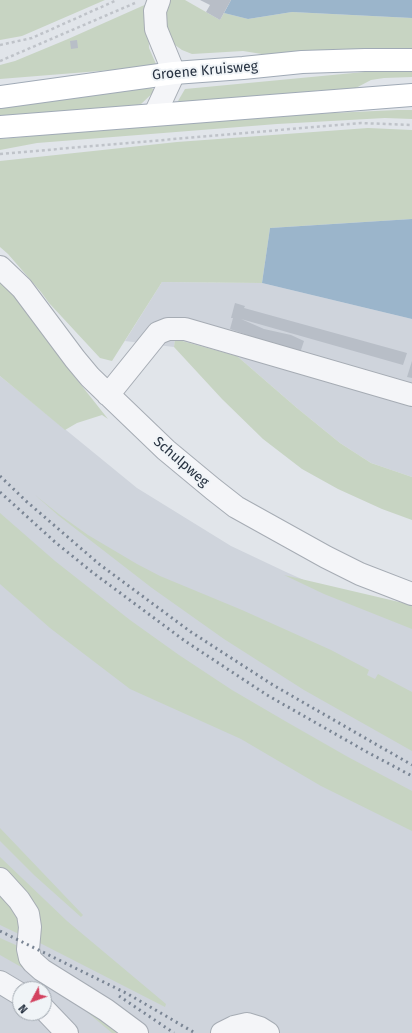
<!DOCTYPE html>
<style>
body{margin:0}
#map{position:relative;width:412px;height:1033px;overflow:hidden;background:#e1e5ea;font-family:"Fira Sans",sans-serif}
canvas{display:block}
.north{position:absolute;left:12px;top:981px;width:40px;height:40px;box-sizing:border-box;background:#f0f4f7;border:1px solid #a0a7af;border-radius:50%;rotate:229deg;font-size:11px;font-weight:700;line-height:16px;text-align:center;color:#283342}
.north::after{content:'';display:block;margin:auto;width:14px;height:18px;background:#d3425f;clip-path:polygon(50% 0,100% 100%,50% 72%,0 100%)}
</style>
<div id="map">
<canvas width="412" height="1033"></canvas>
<div class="north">N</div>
</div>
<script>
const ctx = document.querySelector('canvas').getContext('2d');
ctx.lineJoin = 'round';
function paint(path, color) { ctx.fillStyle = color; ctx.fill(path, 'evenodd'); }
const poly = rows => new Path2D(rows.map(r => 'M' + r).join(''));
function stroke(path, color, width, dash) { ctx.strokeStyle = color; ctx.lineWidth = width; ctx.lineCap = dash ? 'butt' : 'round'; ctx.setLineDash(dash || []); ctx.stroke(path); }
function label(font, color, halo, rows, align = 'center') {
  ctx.font = font + ' "Fira Sans",sans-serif'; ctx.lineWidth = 4; ctx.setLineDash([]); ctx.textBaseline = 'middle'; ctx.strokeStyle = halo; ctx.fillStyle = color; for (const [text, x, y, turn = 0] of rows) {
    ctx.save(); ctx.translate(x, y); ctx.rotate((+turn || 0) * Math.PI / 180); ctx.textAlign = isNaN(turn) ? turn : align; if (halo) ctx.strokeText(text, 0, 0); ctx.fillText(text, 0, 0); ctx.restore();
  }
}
const built = poly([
 [162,282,262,283,412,319,412,477,371,463,340,443,297,408,237,356,175,339,174,347,125,341],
 [0,376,137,488,231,546,286,572,351,601,412,624,412,1033,0,1033],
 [20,989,44,989,44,1013,20,1013]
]);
const green = poly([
 [0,0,105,0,22,36,0,40],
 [166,0,185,0,220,20,224,13,248,19,292,12,412,18,412,49,268,55,243,51,192,54,182,50,175,45,169,37,163,19],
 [149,3,148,20,149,48,156,64,137,68,0,79,0,65,15,61,68,39],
 [412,71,412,77,384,78,371,80,352,90,325,90,184,103,178,101,185,89,364,72],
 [151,88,156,90,141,104,134,106,0,117,0,105,16,101],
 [397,110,412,110,412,119,385,118,277,124,37,143,0,150,0,139,175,123,288,115],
 [368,128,412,130,412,219,270,228,262,283,162,282,112,361,100,358,49,303,41,292,8,254,0,247,0,161,177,142],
 [0,277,74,376,108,419,102,415,77,423,65,430,0,376],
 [175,339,237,356,297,408,340,443,371,463,412,477,412,520,382,509,338,489,302,469,263,439,222,399,174,347],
 [35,495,60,515,88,535,137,564,160,576,242,610,331,650,369,670,367,675,375,679,378,674,412,692,412,751,304,690,224,639,152,588,59,516],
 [0,513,55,561,130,620,179,655,232,690,285,721,348,757,412,791,412,831,321,786,241,739,130,689,50,628,0,584],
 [284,575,412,605,412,629,324,594],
 [0,828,83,915,81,917,34,875,0,841],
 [0,857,67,921,166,1004,165,1007,36,941,0,869],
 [0,891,17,913,21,935,0,925],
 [0,938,18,946,18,953,20,961,123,1033,112,1033,73,1000,37,976,0,955]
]);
const water = poly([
 [231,0,412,0,412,18,292,12,248,19,224,13],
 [412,219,412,319,262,283,270,228]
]);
const building = poly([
 [200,0,231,0,220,20,206,12,210,5],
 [77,40,78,48,71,49,70,41],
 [235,303,245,306,244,308,407,353,403,365,241,319,264,329,291,335,304,341,300,353,230,329,233,318,231,318],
 [412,361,412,378,407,377]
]);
const path = poly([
 [0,45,32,38,117,0],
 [0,61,135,3],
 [0,154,361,123,412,125]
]);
const minor = poly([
 [155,114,174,73,156,29,155,11,159,0],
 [0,267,22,288,75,359,90,377,166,450,213,489,236,507,326,557,360,574,412,594],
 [108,395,158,333,168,329,185,329,412,395],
 [0,879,19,900,28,914,30,927,28,949,30,958,33,962,42,970,106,1010,137,1033],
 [0,982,20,994],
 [44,1009,67,1033],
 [222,1033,234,1027,247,1024,260,1028,268,1033]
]);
const major = poly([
 [0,97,174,73,243,68,302,62,365,60,412,60],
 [0,127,412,95]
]);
const rail = poly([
 [0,476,26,501,99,564,191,632,273,685,412,765],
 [0,492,55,542,92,572,185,641,267,695,367,752,412,776],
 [0,931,128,994,195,1033],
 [119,996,174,1033]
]);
const streetNames = [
 ["Groene Kruisweg",205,71,-5],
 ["Schulpweg",181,462,41]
];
paint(built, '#cfd4dc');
paint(green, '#c7d4c2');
paint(water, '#9bb5cb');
paint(building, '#b8bec7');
stroke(minor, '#a6acb4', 24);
stroke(major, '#a0aab6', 24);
stroke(path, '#bfc3c9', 2.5, [3, 3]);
stroke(minor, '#f4f5f8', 22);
stroke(major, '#fff', 22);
stroke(rail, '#7a8594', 3, [2, 4]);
label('14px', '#283342', '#f0f4f7', streetNames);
</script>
